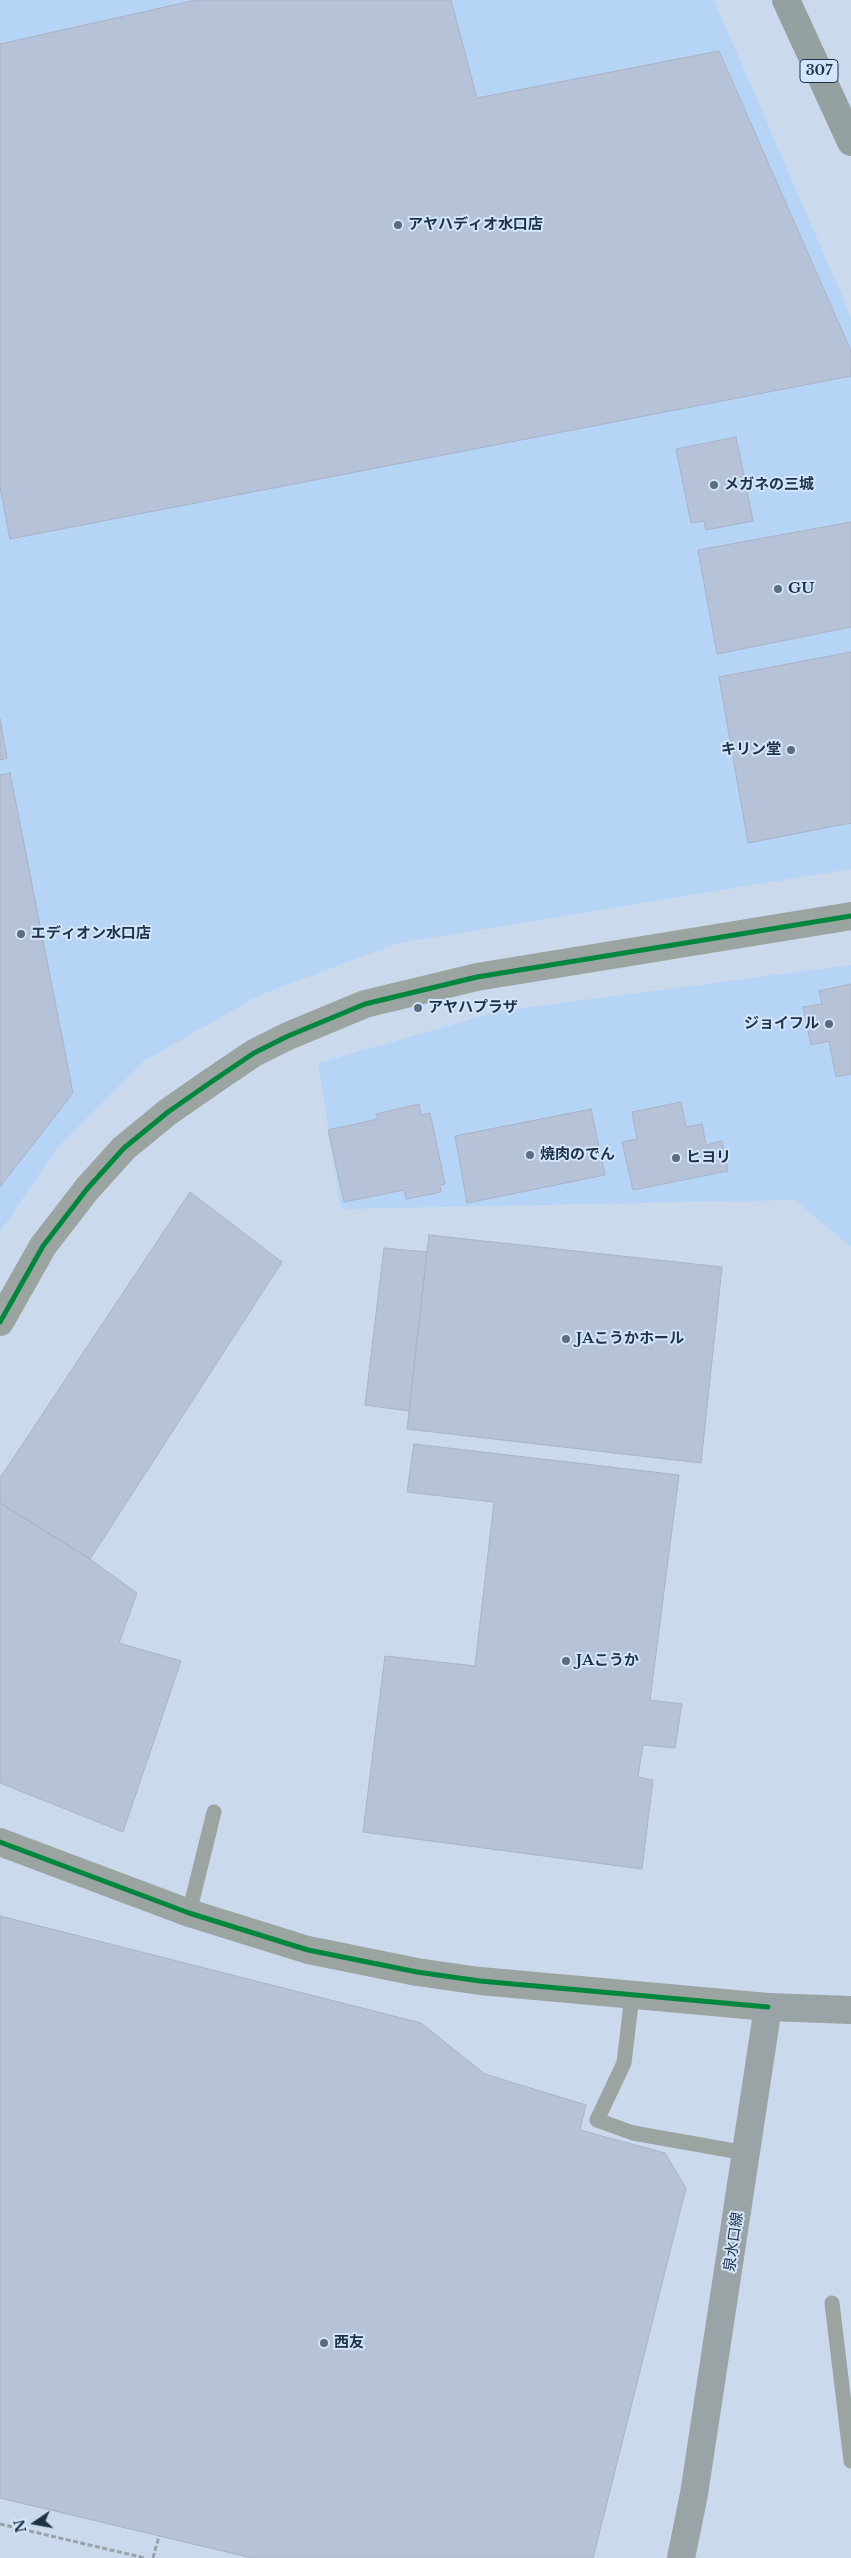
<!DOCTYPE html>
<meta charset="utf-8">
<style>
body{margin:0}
#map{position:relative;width:851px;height:2558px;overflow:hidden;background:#cadaec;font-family:"Libre Baskerville",serif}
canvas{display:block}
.north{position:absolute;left:10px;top:2498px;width:50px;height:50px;-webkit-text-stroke:4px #d2e5fb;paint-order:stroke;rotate:258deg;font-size:14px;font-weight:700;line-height:20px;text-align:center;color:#1e3146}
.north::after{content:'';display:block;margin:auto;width:18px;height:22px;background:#1e3146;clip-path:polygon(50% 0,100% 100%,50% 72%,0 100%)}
</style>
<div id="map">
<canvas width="851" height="2558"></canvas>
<div class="north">N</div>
</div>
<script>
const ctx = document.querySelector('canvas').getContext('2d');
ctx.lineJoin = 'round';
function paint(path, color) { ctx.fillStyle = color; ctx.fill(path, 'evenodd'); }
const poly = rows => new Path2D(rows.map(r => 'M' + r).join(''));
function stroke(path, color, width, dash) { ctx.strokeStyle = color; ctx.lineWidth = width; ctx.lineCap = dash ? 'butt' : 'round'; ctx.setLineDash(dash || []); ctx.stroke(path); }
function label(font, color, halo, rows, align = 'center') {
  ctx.font = font + ' "Libre Baskerville","Noto Sans JP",serif'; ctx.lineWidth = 4; ctx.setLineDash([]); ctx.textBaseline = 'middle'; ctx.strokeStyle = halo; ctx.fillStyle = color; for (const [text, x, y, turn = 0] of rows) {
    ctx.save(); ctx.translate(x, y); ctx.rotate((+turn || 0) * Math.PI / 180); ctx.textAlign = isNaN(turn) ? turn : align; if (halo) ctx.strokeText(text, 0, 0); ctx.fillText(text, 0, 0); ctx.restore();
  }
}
const built = poly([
 [0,0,714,0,851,317,851,869,398,943,260,995,144,1061,56,1149,0,1232],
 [851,965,851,1247,795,1200,341,1209,318,1063,500,1011]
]);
const building = poly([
 [196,0,451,0,477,98,719,51,851,351,851,376,10,539,0,487,0,44,196,0],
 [736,437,753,521,706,530,704,521,691,523,676,449,736,437],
 [851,522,851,627,717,654,698,550,851,522],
 [851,652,851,823,748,843,719,677,851,652],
 [0,719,7,758,0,760,0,719],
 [10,773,73,1093,0,1187,0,775,10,773],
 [851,984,851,1074,836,1077,829,1041,811,1045,803,1007,822,1004,819,991,851,984],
 [681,1102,686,1127,702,1124,706,1145,722,1141,728,1171,633,1190,622,1142,637,1139,632,1112,681,1102],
 [419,1104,421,1115,430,1113,445,1184,440,1185,441,1192,406,1199,404,1190,344,1202,328,1130,378,1119,376,1114,419,1104],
 [591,1109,605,1175,467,1203,455,1136,591,1109],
 [190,1192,282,1262,90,1559,0,1503,0,1478,190,1192],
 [429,1235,722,1267,701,1463,407,1429,429,1235],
 [384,1248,427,1252,409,1411,365,1405,384,1248],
 [414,1444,679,1475,650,1700,682,1704,675,1748,643,1745,638,1777,653,1780,642,1869,363,1832,385,1656,475,1666,494,1502,407,1492,414,1444],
 [0,1503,90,1559,137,1593,119,1643,181,1661,123,1832,0,1783,0,1503],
 [0,1916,421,2023,485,2074,586,2105,580,2130,665,2153,686,2188,593,2558,252,2558,0,2498,0,1916]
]);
const path = poly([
 [0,2524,145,2558],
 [153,2558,159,2536]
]);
const service = poly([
 [189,1913,214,1812],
 [632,1996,624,2063,597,2120,633,2133,746,2153],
 [832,2303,851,2461]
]);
const tertiary = poly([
 [0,1322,43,1246,87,1189,124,1148,168,1112,214,1080,254,1053,288,1036,365,1004,477,977,851,916],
 [0,1842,189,1913,308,1950,417,1972,480,1981,768,2007]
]);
const secondary = poly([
 [681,2558,694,2494,768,2007,851,2010]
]);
const trunk = poly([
 [786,0,851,142]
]);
const cycleway = poly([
 [0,1322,43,1246,87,1189,124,1148,168,1112,214,1080,254,1053,288,1036,365,1004,477,977,851,916],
 [0,1842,189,1913,308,1950,417,1972,480,1981,768,2007]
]);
const markers = [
 [398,225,5,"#5a6c80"],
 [714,485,5,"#5a6c80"],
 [778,589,5,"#5a6c80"],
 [791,750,5,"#5a6c80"],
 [21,934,5,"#5a6c80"],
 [418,1008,5,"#5a6c80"],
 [829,1024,5,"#5a6c80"],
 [530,1155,5,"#5a6c80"],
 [676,1158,5,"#5a6c80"],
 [566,1339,5,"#5a6c80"],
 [566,1661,5,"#5a6c80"],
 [324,2343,5,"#5a6c80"]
];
const shields = [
 [819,71,38]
];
const shieldNames = [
 ["307",819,71]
];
const poiNames = [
 ["アヤハディオ水口店",408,225],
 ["メガネの三城",724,485],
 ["GU",788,589],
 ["キリン堂",781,750,"right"],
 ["エディオン水口店",31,934],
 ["アヤハプラザ",428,1008],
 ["ジョイフル",819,1024,"right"],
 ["焼肉のでん",540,1155],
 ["ヒヨリ",686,1158],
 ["JAこうかホール",576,1339],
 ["JAこうか",576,1661],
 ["西友",334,2343]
];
const streetNames = [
 ["泉水口線",734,2242,-82]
];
paint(built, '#b6d4f6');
paint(building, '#b6c2d7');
stroke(building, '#a8b3c6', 1);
stroke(path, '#99a2a6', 3, [5, 2.5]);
stroke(service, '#9ca4a2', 15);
stroke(tertiary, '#9ca4a2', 28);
stroke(secondary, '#9aa3a5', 28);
stroke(trunk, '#95a0a0', 28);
stroke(cycleway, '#00873e', 5);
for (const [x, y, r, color] of markers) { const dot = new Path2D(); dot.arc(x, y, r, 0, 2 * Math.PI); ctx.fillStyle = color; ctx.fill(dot); stroke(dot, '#d2e5fb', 2); }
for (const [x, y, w] of shields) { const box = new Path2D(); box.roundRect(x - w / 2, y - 11.5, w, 23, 4); ctx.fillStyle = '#d2e5fb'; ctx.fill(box); stroke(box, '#1e3146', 1); }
label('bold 14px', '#1e3146', null, shieldNames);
label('bold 15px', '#1e3146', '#d2e5fb', poiNames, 'left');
label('15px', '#1e3146', '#d2e5fb', streetNames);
</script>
